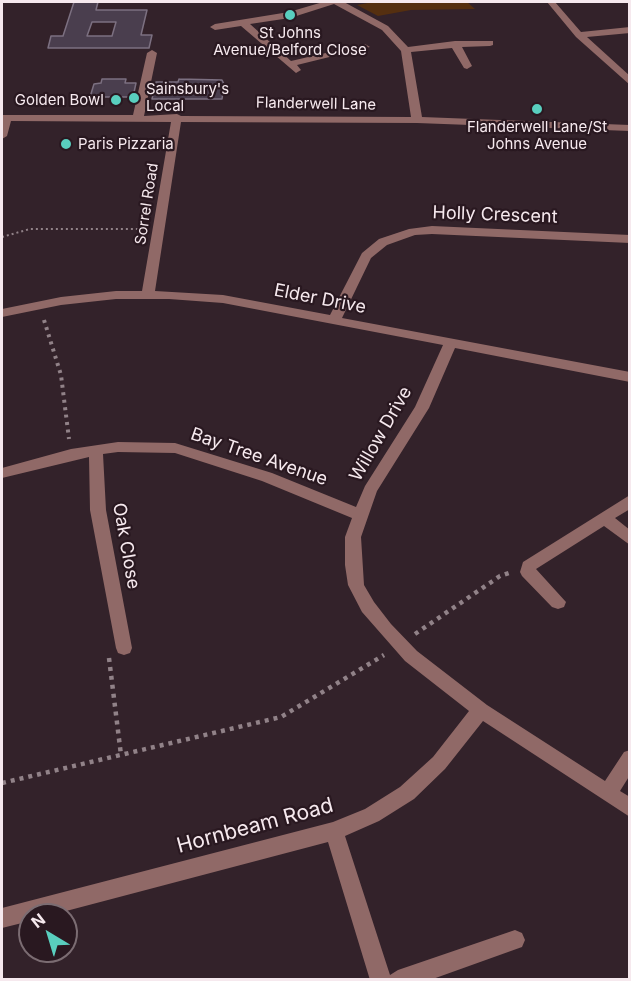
<!DOCTYPE html>
<style>
body{margin:0}
#map{position:relative;width:631px;height:981px;overflow:hidden;background:#33222a;font-family:Inter,sans-serif}
canvas{display:block}
.frame{position:absolute;inset:0;border:3px solid #f6e9ee;pointer-events:none}
.north{position:absolute;left:18px;top:903px;width:60px;height:60px;box-sizing:border-box;background:#291820;border:2px solid #7b6c72;border-radius:50%;rotate:322deg;font-size:16px;font-weight:700;line-height:24px;text-align:center;color:#f6e9ee}
.north::after{content:'';display:block;margin:auto;width:21px;height:27px;background:#59cebe;clip-path:polygon(50% 0,100% 100%,50% 72%,0 100%)}
</style>
<div id="map">
<canvas width="631" height="981"></canvas>
<div class="frame"></div>
<div class="north">N</div>
</div>
<script>
const ctx = document.querySelector('canvas').getContext('2d');
ctx.lineJoin = 'round';
function paint(path, color) { ctx.fillStyle = color; ctx.fill(path, 'evenodd'); }
const poly = rows => new Path2D(rows.map(r => 'M' + r).join(''));
function stroke(path, color, width, dash) { ctx.strokeStyle = color; ctx.lineWidth = width; ctx.lineCap = dash ? 'butt' : 'round'; ctx.setLineDash(dash || []); ctx.stroke(path); }
function label(font, color, halo, rows, align = 'center') {
  ctx.font = font + ' Inter,sans-serif'; ctx.lineWidth = 4.5; ctx.setLineDash([]); ctx.textBaseline = 'middle'; ctx.strokeStyle = halo; ctx.fillStyle = color; for (const [text, x, y, turn = 0] of rows) {
    ctx.save(); ctx.translate(x, y); ctx.rotate((+turn || 0) * Math.PI / 180); ctx.textAlign = isNaN(turn) ? turn : align; if (halo) ctx.strokeText(text, 0, 0); ctx.fillText(text, 0, 0); ctx.restore();
  }
}
const green = poly([
 [373,2,467,2,475,9,411,10,378,16,357,5]
]);
const building = poly([
 [74,2,98,2,96,10,147,10,141,35,152,35,149,48,48,48,51,36,63,36,74,2],
 [92,22,116,22,112,36,87,36,92,22],
 [102,79,126,79,125,83,136,83,133,97,90,97,94,84,101,83,102,79],
 [179,79,222,80,224,84,222,99,152,99,156,82,178,82,179,79]
]);
const pathFar2 = poly([
 [2,237,30,229,141,229]
]);
const pathFar1 = poly([
 [44,320,61,375,69,439]
]);
const path = poly([
 [415,634,500,576,509,573],
 [109,658,121,755],
 [2,783,281,717,384,655]
]);
const minor = poly([
 [323,2,344,2,388,26,408,47,455,41,493,41,493,45,490,46,462,47,472,66,467,69,464,68,452,48,411,52,422,117,630,125,630,131,417,123,181,122,155,291,223,295,330,315,362,253,379,239,409,229,432,226,630,235,630,243,432,234,415,235,387,245,371,258,342,318,630,372,630,382,455,348,429,408,377,491,361,537,364,585,374,602,391,624,417,651,487,705,605,781,624,752,630,750,630,775,620,791,630,797,630,817,483,721,445,769,414,799,379,821,345,836,390,975,398,970,515,930,522,933,525,940,522,947,430,980,370,980,328,842,51,915,30,915,30,921,2,928,2,908,333,822,365,809,400,787,433,757,469,711,405,661,362,612,348,585,345,565,345,537,352,518,262,481,175,453,118,452,103,454,106,510,132,648,130,653,124,655,118,653,116,648,90,510,89,457,2,478,2,468,71,449,118,442,175,443,272,473,356,507,365,486,415,407,443,345,223,303,169,299,116,299,61,305,2,317,2,309,61,297,116,291,142,291,171,122,11,121,7,136,2,139,2,115,133,115,147,53,152,50,157,53,144,116,177,114,181,116,411,117,401,51,382,30,334,4,290,18,250,24,291,61,365,44,370,47,297,65,301,70,296,73,241,26,215,30,210,27,215,24,289,12,323,2],
 [547,2,555,2,581,32,630,27,630,33,587,37,630,76,630,85,576,37,547,2],
 [630,495,630,509,615,518,630,530,630,545,604,526,536,569,566,602,564,607,558,609,552,607,522,576,520,572,523,562,630,495]
]);
const markers = [
 [290,15,6,"#59cebe"],
 [134,98,6,"#59cebe"],
 [116,100,6,"#59cebe"],
 [537,109,6,"#59cebe"],
 [66,144,6,"#59cebe"]
];
const farPoinames = [
 ["St Johns",290,33],
 ["Avenue/Belford Close",290,50],
 ["Sainsbury's",146,89,"left"],
 ["Local",146,106,"left"],
 ["Golden Bowl",104,100,"right"],
 ["Flanderwell Lane/St",537,127],
 ["Johns Avenue",537,144],
 ["Paris Pizzaria",78,144,"left"]
];
const farStreetnames = [
 ["Flanderwell Lane",316,104,1],
 ["Sorrel Road",147,204,-81]
];
const streetNames = [
 ["Holly Crescent",495,215,2],
 ["Elder Drive",320,299,11],
 ["Willow Drive",381,434,-60],
 ["Bay Tree Avenue",259,457,19],
 ["Oak Close",126,546,80]
];
const nearStreetnames = [
 ["Hornbeam Road",255,826,-15]
];
paint(green, '#552f10');
paint(building, '#4a3e4e');
stroke(building, '#7c7081', 1.5);
stroke(pathFar2, '#918288', 2, [2, 3]);
stroke(pathFar1, '#918288', 4, [3, 4.5]);
stroke(path, '#918288', 4.5, [4, 5]);
paint(minor, '#906967');
for (const [x, y, r, color] of markers) { const dot = new Path2D(); dot.arc(x, y, r, 0, 2 * Math.PI); ctx.fillStyle = color; ctx.fill(dot); stroke(dot, '#291820', 2); }
label('15px', '#f6e9ee', '#291820', farPoinames);
label('15px', '#f6e9ee', '#291820', farStreetnames);
label('18px', '#f6e9ee', '#291820', streetNames);
label('21px', '#f6e9ee', '#291820', nearStreetnames);
</script>
